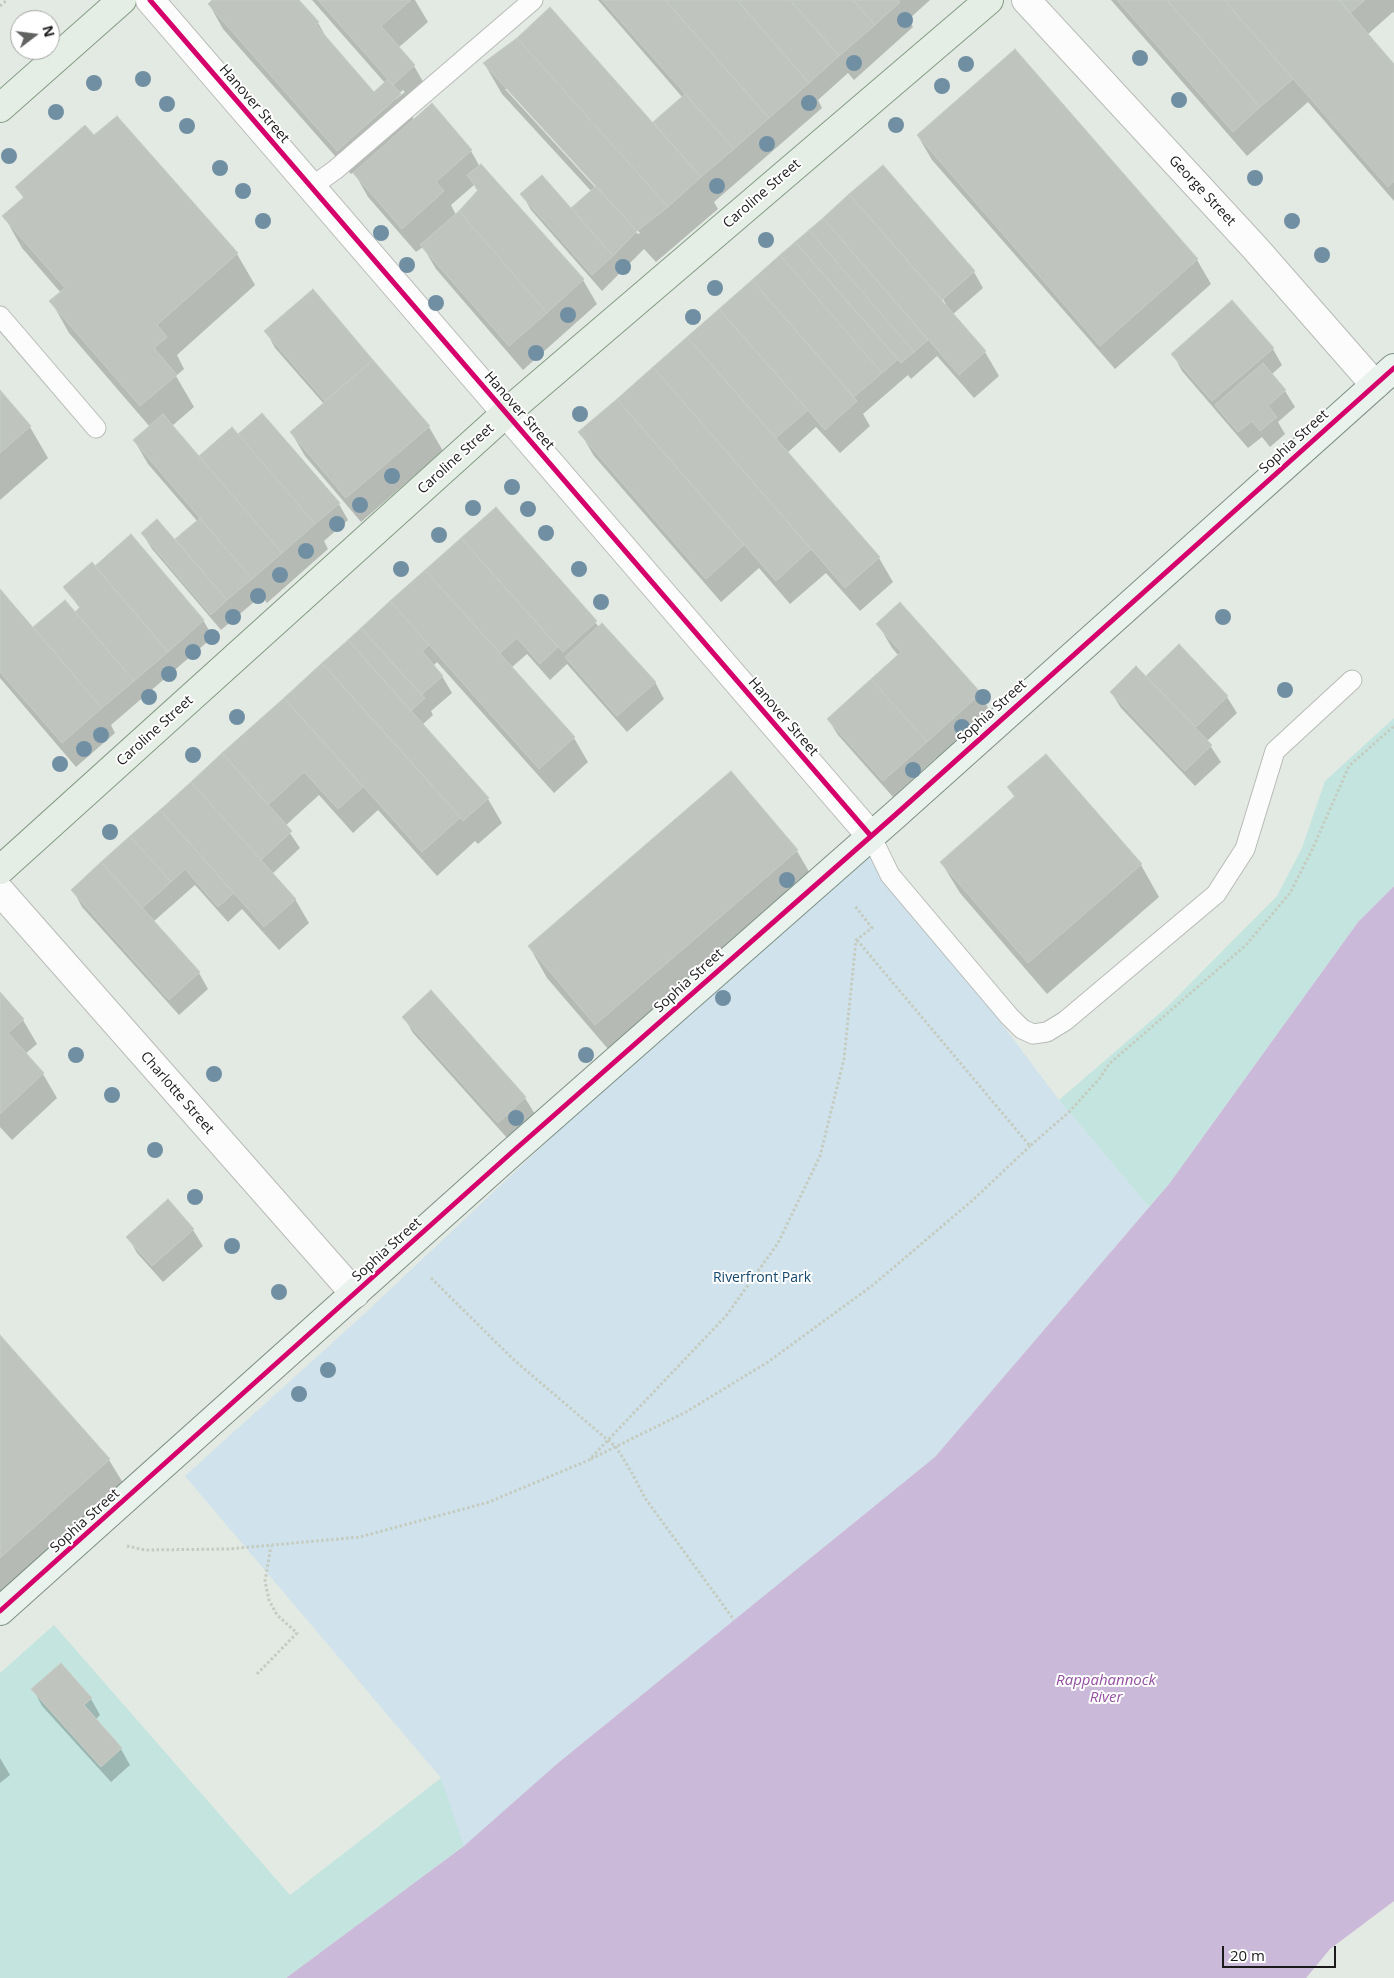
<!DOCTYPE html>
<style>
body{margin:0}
#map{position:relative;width:1394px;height:1978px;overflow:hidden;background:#e3e9e3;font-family:"Open Sans",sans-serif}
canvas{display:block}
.north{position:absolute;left:10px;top:10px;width:50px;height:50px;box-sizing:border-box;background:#fff;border:1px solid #a4a4a4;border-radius:50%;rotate:75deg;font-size:14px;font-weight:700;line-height:20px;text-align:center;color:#1b1b1b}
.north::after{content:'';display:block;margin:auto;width:18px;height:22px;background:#616361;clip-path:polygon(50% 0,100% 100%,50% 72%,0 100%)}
.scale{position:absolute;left:1222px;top:1946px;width:114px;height:22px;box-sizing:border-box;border:2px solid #1b1b1b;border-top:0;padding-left:6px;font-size:15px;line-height:18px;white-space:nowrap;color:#1b1b1b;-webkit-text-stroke:4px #fff;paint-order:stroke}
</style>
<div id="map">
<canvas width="1394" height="1978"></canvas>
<div class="north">N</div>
<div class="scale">20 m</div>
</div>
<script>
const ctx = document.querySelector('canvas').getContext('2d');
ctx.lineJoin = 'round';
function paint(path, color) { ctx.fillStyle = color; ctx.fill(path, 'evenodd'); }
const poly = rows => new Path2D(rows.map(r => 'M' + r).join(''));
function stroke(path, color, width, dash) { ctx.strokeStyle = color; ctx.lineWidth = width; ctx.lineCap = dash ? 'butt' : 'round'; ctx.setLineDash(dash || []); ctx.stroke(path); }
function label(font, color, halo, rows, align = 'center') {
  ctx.font = font + ' "Open Sans",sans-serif'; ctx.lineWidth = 4; ctx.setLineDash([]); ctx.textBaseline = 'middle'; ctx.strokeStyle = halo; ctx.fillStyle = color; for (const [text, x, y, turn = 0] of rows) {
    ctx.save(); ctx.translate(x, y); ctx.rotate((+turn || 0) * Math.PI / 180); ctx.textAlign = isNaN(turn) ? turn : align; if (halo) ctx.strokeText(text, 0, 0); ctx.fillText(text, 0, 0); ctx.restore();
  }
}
const grass = poly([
 [1394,718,1394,886,1358,922,1169,1184,1149,1207,1059,1100,1168,1006,1277,896,1302,848,1325,781],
 [54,1625,290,1895,441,1778,558,1763,464,1846,286,1978,0,1978,0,1673],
 [61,1663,92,1698,84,1705,122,1748,101,1767,31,1689]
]);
const park = poly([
 [871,836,890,875,1059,1100,1149,1207,935,1457,558,1763,464,1846,441,1778,185,1476,362,1316]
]);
const water = poly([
 [1394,886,1394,1901,1330,1949,1306,1978,286,1978,464,1846,558,1763,935,1457,1169,1184,1358,922]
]);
const shadow = poly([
 [214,0,297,0,318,23,329,42,374,93,385,83,312,0,415,0,428,22,398,48,414,66,428,90,408,108,414,120,471,151,480,167,583,280,597,304,523,370,436,269,423,247,416,252,368,197,354,172,351,174,223,29,209,4],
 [403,90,405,92,396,99,396,96],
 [474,185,478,192,456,215,451,205],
 [598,0,930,0,909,19,913,27,854,80,848,73,818,100,822,108,714,202,718,209,656,262,644,249,602,291,531,210,522,194,571,210,592,192,502,94,484,63,658,130,655,123,683,98],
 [505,89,508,89,640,233,638,234],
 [1111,0,1394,0,1394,13,1393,12,1367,35,1394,66,1394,201,1308,102,1247,156],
 [1015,51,1197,260,1211,284,1115,369,932,160,918,136],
 [94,137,237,254,255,285,177,355,184,369,176,376,194,407,172,426,199,458,232,429,238,436,262,414,339,504,348,520,324,541,328,549,267,603,261,596,221,630,152,549,142,533,175,542,198,522,148,464,134,440,150,427,69,333,51,301,61,293,22,248,4,216,24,199,17,188],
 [882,167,974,272,983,288,952,315,985,352,999,376,974,398,937,356,911,379,908,375,863,414,870,426,840,453,816,427,787,453,879,558,893,582,860,611,826,573,790,604,759,568,721,602,594,456,580,432],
 [940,294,947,306,937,295],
 [312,291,429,427,443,451,361,522,305,456,291,432,324,404,275,348,266,331],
 [1273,349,1282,365,1271,375,1285,391,1295,407,1278,422,1285,434,1270,447,1262,437,1248,448,1182,371,1173,354],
 [0,392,30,427,48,458,0,500],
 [496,509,599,627,655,682,664,699,627,732,567,664,550,680,527,654,511,668,574,738,588,762,554,793,437,662,433,666,442,676,452,693,431,711,433,715,422,725,488,799,502,823,478,844,475,841,437,876,378,810,353,833,319,795,285,826,300,848,272,874,295,899,309,923,279,950,242,909,228,922,195,885,153,922,199,973,208,989,179,1015,82,907,73,890,348,641,394,606,391,602],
 [95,567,203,620,213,637,111,725,115,733,76,767,0,678,0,591,33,629,65,601,75,614,80,609,65,587],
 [878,624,980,694,994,718,942,765,936,758,893,797,838,735,828,719,899,656,892,648],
 [1179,646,1227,697,1237,713,1207,741,1221,762,1195,786,1121,708,1111,692,1146,678],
 [731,772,797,851,815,882,614,1056,547,978,529,946],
 [1009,788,1141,865,1159,897,1047,994,960,893,941,862,1015,798],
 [431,992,525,1098,535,1114,508,1139,413,1033,404,1017],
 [0,994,23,1020,37,1044,25,1054,43,1074,57,1098,12,1140,0,1127],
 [168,1201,193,1230,203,1246,163,1282,137,1253,128,1237],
 [0,1336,109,1460,128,1491,0,1605],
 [61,1664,91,1699,100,1715,95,1720,121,1749,130,1765,111,1782,42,1706,33,1689],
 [0,1758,10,1775,0,1783]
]);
const building = poly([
 [212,0,299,0,319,22,316,25,374,92,388,79,401,94,337,151,208,4,212,0],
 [318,0,411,0,381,26,415,65,393,85,318,0],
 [602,0,665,0,769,118,734,149,602,0],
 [665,0,737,0,809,83,769,118,665,0],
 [737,0,790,0,839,56,809,83,737,0],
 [790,0,853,0,875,25,839,56,790,0],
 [853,0,898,0,900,2,875,25,853,0],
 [1117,0,1167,0,1260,107,1233,132,1117,0],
 [1167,0,1224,0,1293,79,1260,107,1167,0],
 [1224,0,1339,0,1394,64,1394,181,1388,187,1224,0],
 [1339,0,1365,0,1350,13,1339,0],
 [550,7,701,177,668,207,517,38,550,7],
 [517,38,668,207,637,231,483,63,517,38],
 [1015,49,1198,259,1100,346,917,135,1015,49],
 [685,94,734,149,701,177,653,122,685,94],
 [432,103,472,150,436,182,444,191,402,229,353,173,432,103],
 [117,116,238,253,157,325,167,337,154,348,177,375,140,406,49,301,65,288,2,216,24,197,15,187,85,125,94,135,117,116],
 [481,164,584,279,547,313,459,211,478,190,467,175,481,164],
 [883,165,975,271,942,300,849,194,883,165],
 [542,175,613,256,592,275,520,194,542,175],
 [596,186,637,231,613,256,571,208,596,186],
 [849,194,986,351,959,375,823,218,849,194],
 [459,211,547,313,509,346,420,245,459,211],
 [823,218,928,340,914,352,809,230,823,218],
 [809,230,914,352,901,363,795,242,809,230],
 [795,242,898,359,882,373,780,255,795,242],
 [780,255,882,373,854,397,752,280,780,255],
 [752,280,857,401,825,430,719,309,752,280],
 [313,289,373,360,325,401,264,331,313,289],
 [1232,300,1274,348,1212,401,1171,354,1232,300],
 [719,309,808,410,776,438,687,337,719,309],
 [687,337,880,557,845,588,653,367,687,337],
 [373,360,430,426,346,498,290,432,373,360],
 [1263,363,1286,390,1268,406,1277,417,1260,431,1252,421,1238,432,1215,405,1263,363],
 [653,367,811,549,776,581,617,399,653,367],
 [0,390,31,426,0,453,0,390],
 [617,399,744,545,706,579,578,432,617,399],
 [262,413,340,503,315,524,238,434,262,413],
 [163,414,282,553,252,579,133,440,163,414],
 [232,427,315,524,282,553,199,456,232,427],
 [496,507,597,621,563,652,461,538,496,507],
 [200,518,252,579,227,600,175,539,200,518],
 [157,519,227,600,211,615,141,533,157,519],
 [131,534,204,620,168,652,95,566,131,534],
 [461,538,558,647,540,664,517,638,500,653,425,570,461,538],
 [92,562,168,652,134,681,75,612,80,607,63,587,92,562],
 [425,570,575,737,539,769,390,601,425,570],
 [0,589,102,708,62,743,0,672,0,589],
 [65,600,134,681,102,708,33,627,65,600],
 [390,601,429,645,422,651,443,676,421,695,361,628,390,601],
 [900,602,981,693,927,742,871,679,901,652,876,624,900,602],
 [602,623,656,682,617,716,565,657,602,623],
 [361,628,425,698,411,711,348,640,361,628],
 [348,640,489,798,463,821,322,663,348,640],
 [1179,644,1228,696,1196,727,1146,676,1179,644],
 [322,663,461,817,422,852,284,698,322,663],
 [1136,666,1212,745,1185,771,1110,692,1136,666],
 [871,679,927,742,883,781,827,719,871,679],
 [284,698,363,787,338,809,304,772,268,805,222,753,284,698],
 [222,753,292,831,261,860,191,782,222,753],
 [1046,754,1142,864,1028,963,940,862,1015,796,1007,787,1046,754],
 [731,771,798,850,595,1025,528,946,731,771],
 [191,782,296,899,264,927,160,810,191,782],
 [160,810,234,893,218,907,185,869,171,882,130,836,160,810],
 [130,836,171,882,142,908,101,862,130,836],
 [101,862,200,972,169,1000,71,890,101,862],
 [431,990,526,1097,498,1123,402,1017,431,990],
 [0,992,24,1019,8,1033,44,1073,0,1114,0,992],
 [168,1199,194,1229,152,1266,126,1237,168,1199],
 [0,1335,110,1459,0,1558,0,1335],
 [61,1663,92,1698,84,1705,122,1748,101,1767,31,1689,61,1663]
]);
const path = poly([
 [0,6,7,0],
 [857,940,1030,1146,1069,1112,1100,1078,1109,1064,1246,945,1290,893,1312,850,1349,766,1394,726],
 [431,1278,514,1360,616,1447,632,1473,645,1498,734,1620],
 [591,1459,686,1412,768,1362,873,1285,974,1199,1030,1146],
 [127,1546,145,1550,228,1549,360,1537,489,1502,589,1460,726,1316,778,1243,820,1156,844,1059,856,940,872,928,855,906],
 [257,1674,297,1633,277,1615,269,1600,265,1581,271,1546]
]);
const service = poly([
 [311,187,335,170,533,0],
 [0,316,96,428],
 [871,836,890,875,1009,1016,1022,1029,1033,1034,1047,1032,1065,1021,1216,894,1245,849,1275,751,1352,680]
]);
const minor = poly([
 [150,0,871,836],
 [0,891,355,1294]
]);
const tertiary = poly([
 [1026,0,1255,248,1375,385]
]);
const secondary = poly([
 [0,1611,510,1154,894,816,1394,368]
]);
const primary = poly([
 [0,108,122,0],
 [0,870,506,413,989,0]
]);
const cycleway = poly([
 [150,0,871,836],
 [0,1611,510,1154,894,816,1394,368]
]);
const trees = [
 [905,20],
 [1140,58],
 [854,63],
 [966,64],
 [143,79],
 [94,83],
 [942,86],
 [1179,100],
 [809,103],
 [167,104],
 [56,112],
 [896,125],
 [187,126],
 [767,144],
 [9,156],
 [220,168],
 [1255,178],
 [717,186],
 [243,191],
 [263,221],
 [1292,221],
 [381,233],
 [766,240],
 [1322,255],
 [407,265],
 [623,267],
 [715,288],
 [436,303],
 [568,315],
 [693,317],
 [536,353],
 [580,414],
 [392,476],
 [512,487],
 [360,505],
 [473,508],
 [528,509],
 [337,524],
 [546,533],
 [439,535],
 [306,551],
 [401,569],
 [579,569],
 [280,575],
 [258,596],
 [601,602],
 [233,617],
 [1223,617],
 [212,637],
 [193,652],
 [169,674],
 [1285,690],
 [149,697],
 [983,697],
 [237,717],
 [962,727],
 [101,735],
 [84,749],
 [193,755],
 [60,764],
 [913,770],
 [110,832],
 [787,880],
 [723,998],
 [76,1055],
 [586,1055],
 [214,1074],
 [112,1095],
 [516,1118],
 [155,1150],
 [195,1197],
 [232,1246],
 [279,1292],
 [328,1370],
 [299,1394]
];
const streetNames = [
 ["Hanover Street",254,104,49],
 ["George Street",1202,191,47],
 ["Caroline Street",762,194,-41],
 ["Hanover Street",519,411,49],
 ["Sophia Street",1294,442,-42],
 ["Caroline Street",456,459,-42],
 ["Sophia Street",992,712,-42],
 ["Hanover Street",783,717,49],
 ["Caroline Street",155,731,-42],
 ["Sophia Street",689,981,-42],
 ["Charlotte Street",177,1093,49],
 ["Sophia Street",387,1250,-42],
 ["Sophia Street",85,1521,-42]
];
const parkNames = [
 ["Riverfront Park",762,1278]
];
const waterNames = [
 ["Rappahannock",1106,1681],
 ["River",1106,1698]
];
paint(grass, '#c4e5df');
paint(park, '#d0e2ec');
paint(water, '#cbb9da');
paint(shadow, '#0003');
paint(building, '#bfc4bf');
stroke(building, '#c6ccc5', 1);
stroke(service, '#b8bbb8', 21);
stroke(minor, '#b8bbb8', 30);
stroke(tertiary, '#b8bbb8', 30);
stroke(secondary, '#7e9186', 30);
stroke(primary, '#839d83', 30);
stroke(path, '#c5ccbf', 3, [2.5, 2.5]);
stroke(service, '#fbfcfb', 19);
stroke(minor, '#fbfcfb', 28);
stroke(tertiary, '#fbfcfb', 28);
stroke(secondary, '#e9f2ec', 28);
stroke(primary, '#e4eee4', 28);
stroke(cycleway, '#d6006c', 5);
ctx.fillStyle = '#718fa2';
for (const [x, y] of trees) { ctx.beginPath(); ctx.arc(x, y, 8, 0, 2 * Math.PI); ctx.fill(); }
label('14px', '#1b1b1b', '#fff', streetNames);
label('14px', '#14466d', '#fff', parkNames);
label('italic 15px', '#9551a1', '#fff', waterNames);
</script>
